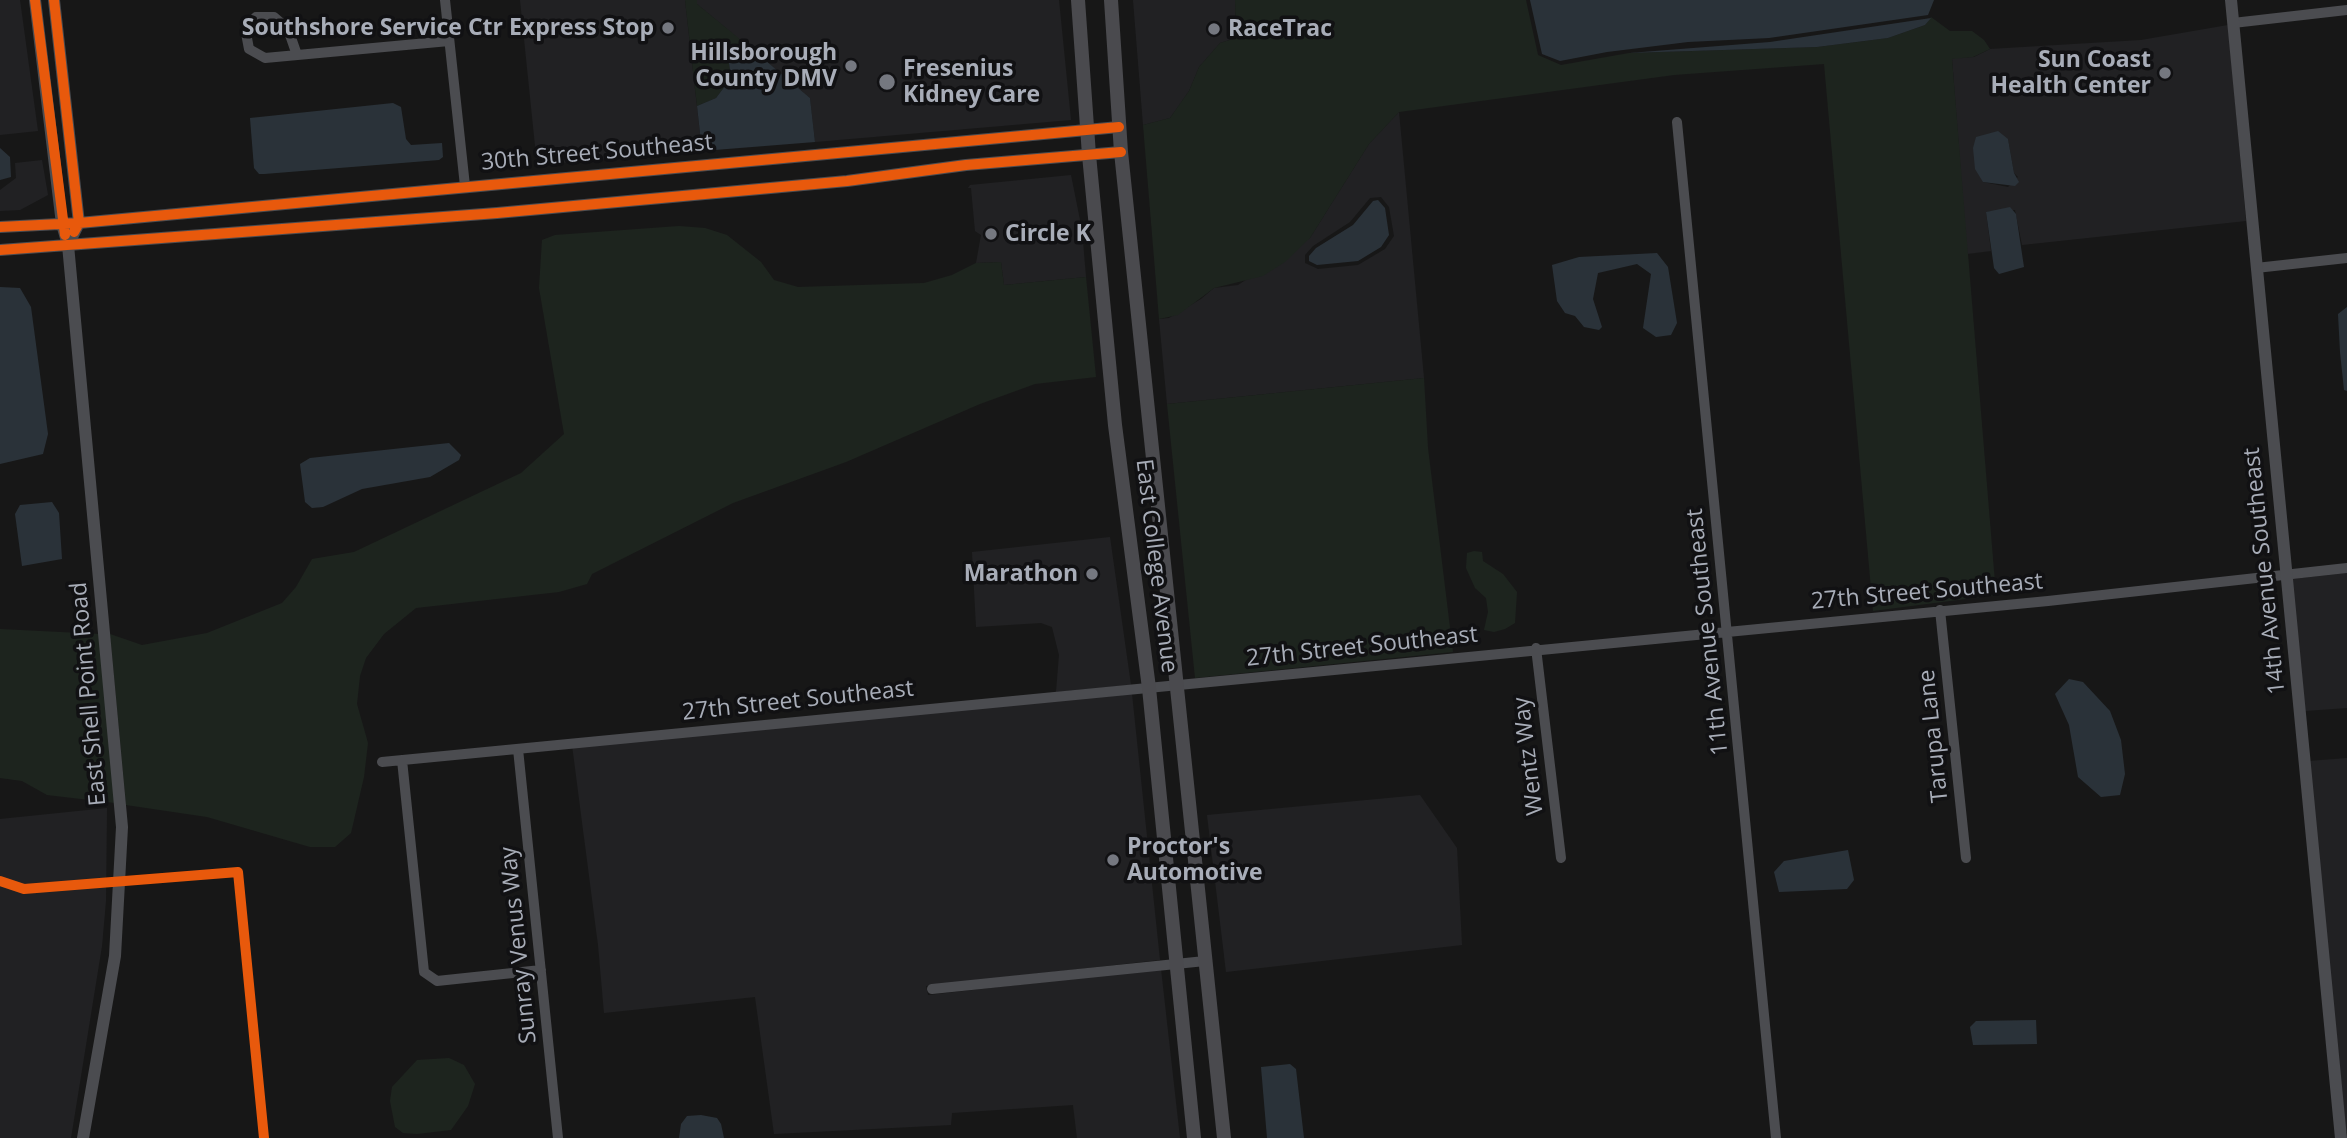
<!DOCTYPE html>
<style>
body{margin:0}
canvas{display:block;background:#171717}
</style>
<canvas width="2347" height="1138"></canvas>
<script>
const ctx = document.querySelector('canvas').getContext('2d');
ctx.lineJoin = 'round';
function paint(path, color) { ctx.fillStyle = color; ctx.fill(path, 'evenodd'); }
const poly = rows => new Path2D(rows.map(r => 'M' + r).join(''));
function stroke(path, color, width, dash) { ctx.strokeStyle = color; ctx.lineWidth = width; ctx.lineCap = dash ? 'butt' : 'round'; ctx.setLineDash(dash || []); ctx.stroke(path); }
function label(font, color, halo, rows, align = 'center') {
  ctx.font = font + ' "Open Sans",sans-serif'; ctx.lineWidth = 7; ctx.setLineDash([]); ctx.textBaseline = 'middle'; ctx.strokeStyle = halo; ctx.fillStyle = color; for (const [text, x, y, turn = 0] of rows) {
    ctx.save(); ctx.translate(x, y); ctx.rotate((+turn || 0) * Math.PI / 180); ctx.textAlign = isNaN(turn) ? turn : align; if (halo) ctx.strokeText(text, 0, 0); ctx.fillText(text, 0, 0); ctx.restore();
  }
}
const built = poly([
 [0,0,20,0,38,131,0,135],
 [520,0,685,0,702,151,537,165],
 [697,0,1059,0,1071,120,815,142,810,98,697,4],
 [1133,0,1235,0,1236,38,1220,43,1199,67,1189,91,1170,118,1143,125],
 [2228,25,2246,221,2022,245,2015,210,1986,212,1991,251,1967,254,1952,58,1974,57,1990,49,2141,40],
 [2008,139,2014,173,2018,177,2008,187,1983,182],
 [1399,112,1424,378,1167,404,1159,319,1169,318,1201,299,1214,288,1238,285,1310,238,1369,144],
 [1381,197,1389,207,1394,236,1385,249,1358,265,1318,269,1305,263,1305,255,1313,246,1350,222,1370,198],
 [42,160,48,195,20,210,0,211,0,190,16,178,15,163],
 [1071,175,1082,230,1086,277,1004,285,1001,262,976,263,981,235,975,231,971,188,968,188,970,185],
 [1110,537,1131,685,1056,692,1059,655,1052,627,1041,623,976,627,972,552],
 [2347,573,2347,708,2305,711,2292,579],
 [1132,694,1160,960,926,986,928,995,1161,969,1180,1138,1077,1138,1073,1105,952,1113,951,1125,774,1134,755,997,604,1013,598,945,572,745],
 [2347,758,2347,1132,2346,1132,2309,761],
 [1420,795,1457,848,1462,945,1226,972,1207,815],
 [107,808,106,901,102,946,71,1138,0,1138,0,819]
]);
const green = poly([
 [685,0,697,0,697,4,747,45,728,56,731,78,716,98,697,106],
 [1235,0,1526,0,1538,55,1561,65,1629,53,1817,47,1888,38,1925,25,1931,17,1950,31,1972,31,1984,40,1990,49,1973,57,1952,59,1996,595,1873,611,1824,64,1674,75,1399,112,1369,144,1310,238,1285,262,1263,276,1214,288,1178,315,1159,319,1143,125,1170,118,1189,91,1199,67,1220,43,1236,38],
 [679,226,705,228,727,235,761,262,774,280,798,287,924,283,952,275,976,263,1001,262,1004,285,1086,277,1096,377,1035,384,980,404,846,462,733,503,592,574,587,584,559,592,416,608,384,634,366,658,360,676,357,704,368,743,364,777,351,833,335,847,310,847,207,817,126,805,110,634,142,645,207,633,282,603,296,587,312,559,354,552,521,473,564,434,539,288,542,240,555,235],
 [1424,378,1428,448,1453,652,1195,678,1167,404],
 [1474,551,1482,552,1483,561,1503,574,1517,592,1515,623,1505,629,1494,632,1484,630,1488,612,1486,598,1475,588,1466,568,1467,553],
 [0,629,100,634,115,803,47,795,22,781,0,778],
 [449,1058,464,1065,475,1084,468,1106,451,1130,417,1134,403,1133,395,1127,390,1101,392,1087,417,1060]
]);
const water = poly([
 [1530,0,1934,0,1928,15,1769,38,1688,42,1607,52,1560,61,1542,54],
 [1931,18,1925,25,1888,38,1817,47,1629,53,1770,42],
 [747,45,810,98,815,142,702,151,697,106,716,98,731,78,728,56],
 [393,103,401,107,406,139,411,145,442,143,443,157,439,160,264,174,259,174,254,168,250,118],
 [1998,131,2008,139,2014,173,2019,182,2015,186,1983,182,1975,169,1973,148,1976,137],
 [0,148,10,157,11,177,0,180],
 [1378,200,1385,208,1389,235,1381,247,1358,261,1317,265,1309,261,1309,256,1316,248,1353,225,1373,201],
 [2010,207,2016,214,2024,267,1999,274,1994,268,1986,212],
 [1657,253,1668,267,1677,323,1671,335,1656,337,1643,328,1651,274,1637,264,1598,273,1593,299,1602,327,1599,330,1584,327,1575,316,1565,313,1557,301,1552,265,1579,257],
 [0,287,20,288,31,307,48,434,43,454,0,464],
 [2347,307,2347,391,2344,390,2340,352,2338,314],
 [449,443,461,455,459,460,430,477,362,489,323,507,312,508,305,502,300,464,310,458],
 [52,502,59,513,62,559,22,566,15,514,20,505],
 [2069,679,2083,682,2110,711,2121,740,2125,774,2120,795,2101,797,2078,777,2069,725,2055,694],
 [1848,850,1854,880,1847,889,1779,892,1774,872,1784,861],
 [2036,1020,2037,1044,1973,1045,1970,1027,1976,1021],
 [1290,1064,1296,1069,1304,1138,1267,1138,1261,1067],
 [701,1115,717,1118,721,1124,724,1138,679,1138,681,1124,687,1116]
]);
const minor = poly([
 [445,0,465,186],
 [2233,23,2347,10],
 [297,55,288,29,274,17,256,17,249,24,246,33,249,49,265,58,449,41],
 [1677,122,1776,1138],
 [2256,268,2347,258],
 [1940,610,1966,858],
 [1536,648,1561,858],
 [518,749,558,1138],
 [402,760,424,972,437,981,541,970],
 [382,762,2048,601,2347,568],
 [932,989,1205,961]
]);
const tertiary = poly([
 [35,0,62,224,68,245,122,827,115,956,83,1138],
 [54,0,79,223,68,245],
 [2231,0,2341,1138],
 [0,227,79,223,1119,127],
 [0,250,497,213,847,181,966,165,1121,152]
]);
const secondary = poly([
 [1078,0,1089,155,1115,425,1149,688,1194,1138],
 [1111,0,1121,152,1224,1138]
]);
const cycleway = poly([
 [35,0,65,235],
 [54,0,79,223,74,232],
 [0,227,79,223,1119,127],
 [0,250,497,213,847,181,966,165,1121,152],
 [0,881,24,889,238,872,264,1138]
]);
const markers = [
 [668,28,7,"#757880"],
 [1214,29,7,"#757880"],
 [851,66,7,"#757880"],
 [2165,73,7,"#757880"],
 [887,82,9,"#757880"],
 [991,234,7,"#757880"],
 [1092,574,7,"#757880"],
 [1113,860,7,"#757880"]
];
const poiNames = [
 ["Southshore Service Ctr Express Stop",654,28],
 ["RaceTrac",1228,29,"left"],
 ["Hillsborough",837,53],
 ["County DMV",837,79],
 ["Sun Coast",2151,60],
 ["Health Center",2151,86],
 ["Fresenius",903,69,"left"],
 ["Kidney Care",903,95,"left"],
 ["Circle K",1005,234,"left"],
 ["Marathon",1078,574],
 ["Proctor's",1127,847,"left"],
 ["Automotive",1127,873,"left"]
];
const streetNames = [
 ["30th Street Southeast",597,153,-5],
 ["East College Avenue",1156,566,83],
 ["14th Avenue Southeast",2265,571,-96],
 ["27th Street Southeast",1927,592,-5],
 ["11th Avenue Southeast",1708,632,-96],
 ["27th Street Southeast",1362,647,-6],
 ["East Shell Point Road",89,694,-95],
 ["27th Street Southeast",798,701,-6],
 ["Tarupa Lane",1934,736,-96],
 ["Wentz Way",1529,756,-97],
 ["Sunray Venus Way",519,945,-96]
];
paint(built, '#212123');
paint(green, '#1d241e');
paint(water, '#2a3239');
stroke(minor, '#4b4c50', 10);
stroke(tertiary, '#4b4c50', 12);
stroke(secondary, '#4a4a4e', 14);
stroke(cycleway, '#e8590c', 10);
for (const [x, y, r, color] of markers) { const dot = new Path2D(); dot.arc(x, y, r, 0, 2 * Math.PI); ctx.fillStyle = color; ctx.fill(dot); stroke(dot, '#111113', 2.5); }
label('bold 23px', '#a8adb8', '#111113', poiNames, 'right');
label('23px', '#a8adb8', '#111113', streetNames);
</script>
